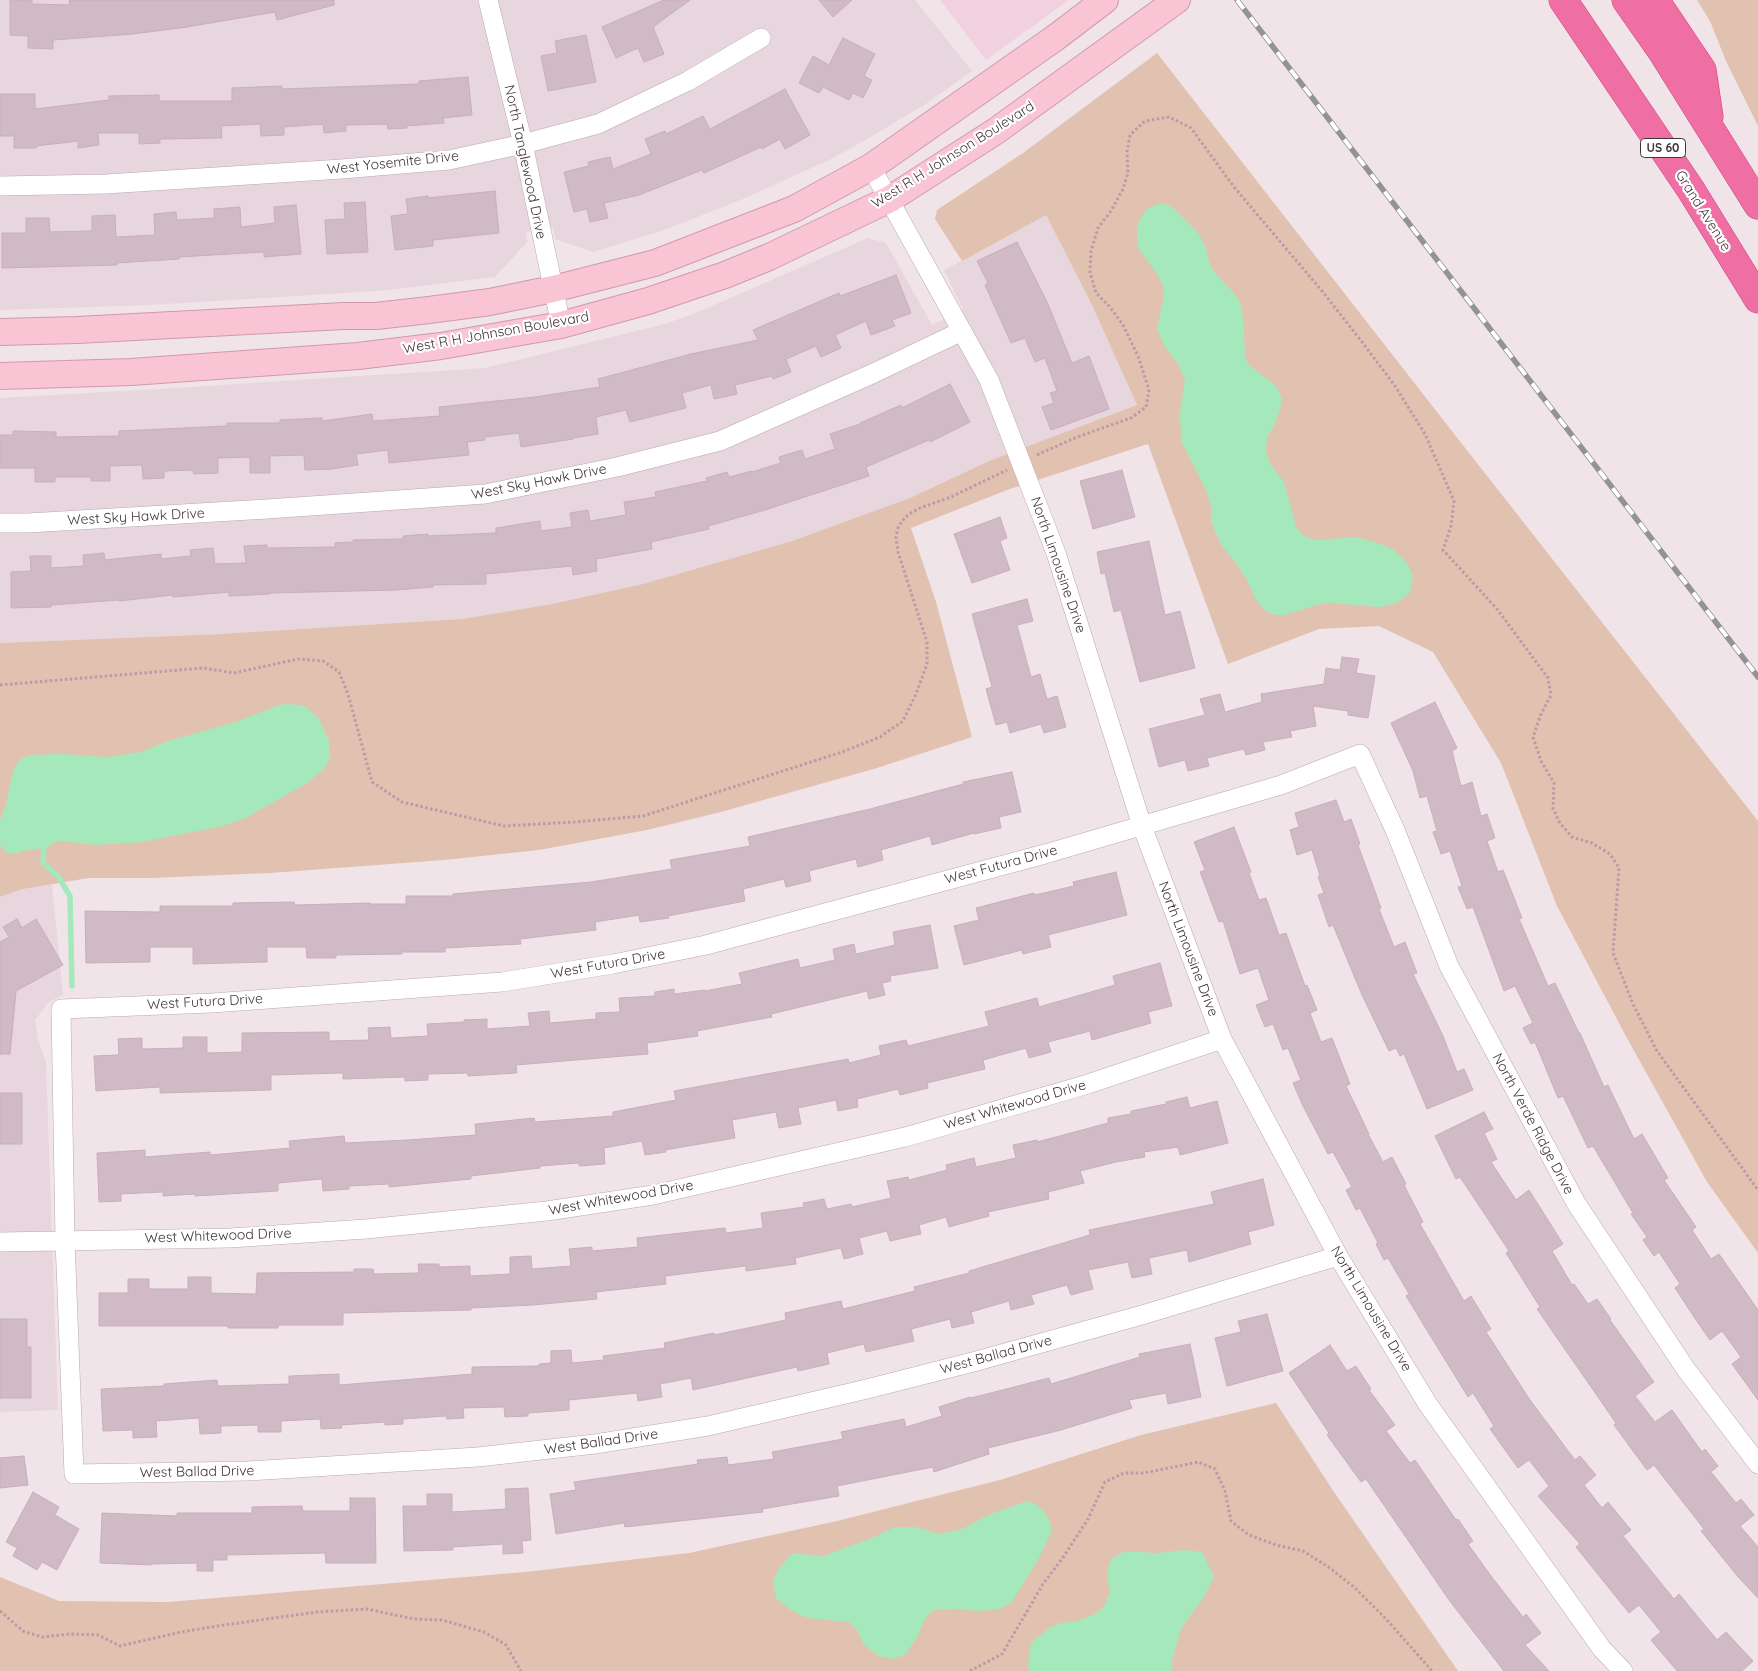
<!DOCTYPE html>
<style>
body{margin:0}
canvas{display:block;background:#f0e4e8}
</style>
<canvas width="1758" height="1671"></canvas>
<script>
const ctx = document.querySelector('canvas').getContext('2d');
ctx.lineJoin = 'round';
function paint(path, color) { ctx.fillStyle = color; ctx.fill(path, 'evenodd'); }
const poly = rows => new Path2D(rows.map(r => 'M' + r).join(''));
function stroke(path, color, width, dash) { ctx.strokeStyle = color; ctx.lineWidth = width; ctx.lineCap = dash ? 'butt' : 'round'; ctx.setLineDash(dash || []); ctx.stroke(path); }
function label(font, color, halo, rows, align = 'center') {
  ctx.font = font + ' Quicksand,sans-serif'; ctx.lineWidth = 4.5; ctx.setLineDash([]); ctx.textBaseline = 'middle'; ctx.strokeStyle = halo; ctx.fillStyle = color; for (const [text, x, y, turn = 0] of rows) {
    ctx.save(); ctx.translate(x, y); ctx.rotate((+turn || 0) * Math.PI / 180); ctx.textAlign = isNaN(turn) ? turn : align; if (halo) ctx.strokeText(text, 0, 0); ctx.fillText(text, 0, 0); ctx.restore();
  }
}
const residential = poly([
 [0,0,915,0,972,71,927,103,864,141,829,160,743,199,667,229,593,252,555,239,553,227,526,232,527,242,495,277,389,290,297,296,149,305,0,310],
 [1046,215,1091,303,1137,405,1116,414,989,461,910,498,792,541,643,584,552,604,462,619,220,634,0,643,0,398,175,388,485,368,661,325,691,315,868,238,886,243,932,325,963,309,944,270],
 [52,884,63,995,49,1002,35,1020,38,1039,46,1063,58,1410,0,1412,0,897,23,889]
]);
const commercial = poly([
 [940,0,1069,0,986,60]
]);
const green = poly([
 [1697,0,1758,0,1758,126,1726,61,1710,21],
 [1157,53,1455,435,1758,821,1758,1253,1707,1182,1628,1040,1557,906,1501,763,1433,652,1379,626,1319,629,1228,664,1148,444,1007,490,911,528,936,602,972,737,877,768,721,812,647,830,539,850,444,860,270,873,151,878,89,878,23,889,0,897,0,643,220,634,462,619,552,604,643,584,792,541,910,498,989,461,1137,405,1091,303,1046,215,962,261,935,219,937,210,1023,153],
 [1276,1403,1334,1492,1458,1671,0,1671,0,1577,59,1601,168,1602,525,1572,689,1553,837,1521,1000,1480,1141,1435]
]);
const water = poly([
 [1164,203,1175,209,1199,234,1206,248,1208,259,1212,268,1218,276,1232,291,1239,300,1242,310,1244,329,1245,357,1249,365,1274,384,1279,391,1282,399,1281,406,1275,424,1267,437,1266,453,1271,465,1284,482,1297,529,1304,536,1309,538,1317,540,1358,537,1386,546,1394,550,1408,564,1413,576,1410,593,1397,603,1379,607,1330,603,1320,604,1282,616,1272,614,1262,608,1256,600,1247,580,1240,569,1220,543,1211,521,1211,505,1206,490,1181,441,1180,414,1185,380,1178,364,1165,347,1157,329,1164,297,1163,286,1157,274,1138,248,1137,231,1139,220,1146,210,1155,205],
 [288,704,305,706,319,719,329,741,330,759,323,770,307,783,246,818,223,826,142,842,96,845,62,841,56,841,48,847,23,851,14,854,6,852,2,848,0,845,0,820,6,805,13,771,18,762,22,758,30,755,61,754,106,757,123,755,141,752,168,741,236,722,279,705],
 [1027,1501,1037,1505,1047,1515,1052,1530,1040,1556,1012,1602,999,1609,979,1611,955,1609,934,1610,926,1617,917,1637,905,1655,892,1659,878,1656,864,1645,857,1630,849,1622,807,1618,792,1611,776,1599,773,1581,780,1567,792,1553,823,1556,870,1539,895,1527,916,1527,939,1534,962,1529,988,1515],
 [1185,1550,1202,1552,1214,1577,1204,1597,1182,1627,1171,1664,1173,1671,1029,1671,1028,1664,1031,1643,1049,1628,1060,1623,1077,1621,1093,1615,1104,1607,1110,1592,1107,1577,1108,1567,1112,1558,1125,1551,1156,1553]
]);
const stream = poly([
 [44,842,43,863,58,876,70,896,72,986]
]);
const building = poly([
 [10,0,32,0,32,4,70,5,69,0,334,0,334,5,277,20,275,12,187,27,133,34,53,40,53,49,28,48,28,36,10,35,10,0],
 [664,0,690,0,653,27,664,54,644,62,638,48,616,58,602,27,664,0],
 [819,0,852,0,833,17,819,0],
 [586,35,596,82,548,91,541,56,557,53,555,41,586,35],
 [843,38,875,54,864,76,872,80,863,98,853,93,849,100,823,87,819,93,799,83,813,56,829,65,843,38],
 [468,77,472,115,443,118,444,123,406,126,407,128,388,129,387,124,346,125,346,131,324,133,323,124,284,127,284,135,261,136,260,124,221,126,222,138,160,139,160,143,139,144,139,133,98,133,99,145,78,148,78,141,36,146,36,148,14,148,14,136,0,136,0,94,35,94,35,109,109,100,109,96,159,95,159,101,232,101,232,88,282,86,282,89,419,84,419,81,468,77],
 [785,89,810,135,785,149,780,139,762,149,761,147,704,173,702,170,639,195,604,203,608,218,590,222,587,209,574,212,564,172,589,166,588,162,610,157,613,169,651,154,645,139,665,131,666,134,703,116,710,129,785,89],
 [495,191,499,233,433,240,433,246,395,250,391,216,408,214,406,199,428,196,428,198,495,191],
 [365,202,368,252,327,254,325,220,345,219,344,203,365,202],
 [296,205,301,254,264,257,264,252,179,257,179,259,116,263,117,265,2,268,2,233,26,233,26,218,49,218,50,232,92,231,92,216,115,215,116,237,155,235,154,214,176,212,177,220,214,218,214,209,240,207,241,227,275,223,274,207,296,205],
 [1017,242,1047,302,1072,363,1089,356,1109,409,1051,430,1042,407,1054,403,1050,393,1057,391,1045,358,1035,362,1025,338,1011,343,985,285,988,283,977,261,1017,242],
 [896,275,911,313,892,320,895,326,871,335,866,321,835,335,841,348,821,357,816,346,786,359,791,372,773,379,772,376,735,385,737,394,714,399,711,385,682,393,686,408,630,422,626,410,596,417,598,434,573,438,573,439,521,447,519,433,485,437,485,440,467,442,469,455,389,463,388,450,356,454,358,465,332,469,305,470,304,455,270,456,270,473,250,473,250,457,218,458,218,473,194,474,193,470,164,471,164,478,143,479,142,465,110,466,110,481,91,481,91,477,55,477,55,482,35,482,35,468,0,468,0,435,13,435,13,431,56,432,56,437,119,436,119,431,227,426,227,423,280,423,280,420,322,418,323,421,372,414,373,421,440,416,439,407,535,397,600,387,598,379,691,354,758,340,753,330,839,293,840,296,896,275],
 [950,384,970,422,930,442,929,440,866,467,869,476,765,510,708,526,709,529,651,542,652,549,596,559,597,571,573,575,572,566,486,574,486,584,433,585,433,587,396,590,270,593,270,594,229,596,229,592,173,597,172,595,119,601,119,600,51,605,51,607,11,608,11,572,31,571,30,556,51,556,51,568,84,566,83,555,104,553,105,560,161,554,161,559,191,556,190,550,213,548,215,564,246,563,244,546,267,545,267,548,335,547,335,543,353,542,353,540,403,539,403,536,428,534,428,536,496,533,496,528,540,521,541,531,572,527,570,513,588,510,590,521,626,515,624,502,656,497,655,492,707,481,706,478,727,472,729,477,752,471,752,472,781,463,779,457,802,450,805,459,835,449,830,434,860,424,860,423,901,405,902,408,950,384],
 [1122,470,1135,517,1093,529,1080,481,1122,470],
 [1000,517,1007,538,1000,541,1010,570,972,583,954,534,1000,517],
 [1149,541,1165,615,1180,611,1195,668,1140,682,1121,610,1114,612,1105,573,1101,574,1097,552,1149,541],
 [1027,599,1033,621,1017,625,1031,677,1040,674,1047,699,1057,696,1066,727,1044,733,1041,724,1010,733,1007,722,996,725,986,689,992,687,972,614,1027,599],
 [1342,657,1359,659,1356,673,1375,676,1368,718,1348,715,1348,711,1313,706,1316,726,1290,731,1292,737,1263,742,1265,750,1246,755,1244,749,1207,758,1209,766,1188,771,1185,760,1159,767,1149,729,1205,715,1200,699,1220,694,1225,712,1262,702,1261,694,1324,684,1326,668,1340,670,1342,657],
 [1435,702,1457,748,1452,751,1461,786,1472,782,1481,816,1487,814,1495,838,1487,841,1498,872,1503,870,1522,918,1519,919,1548,986,1555,983,1579,1033,1580,1033,1604,1087,1608,1085,1634,1139,1642,1134,1668,1178,1664,1180,1696,1227,1692,1230,1711,1259,1719,1254,1758,1310,1758,1400,1732,1364,1741,1357,1722,1331,1710,1340,1696,1320,1675,1288,1680,1284,1659,1252,1654,1256,1643,1240,1647,1237,1631,1214,1633,1213,1593,1146,1588,1148,1563,1096,1558,1098,1535,1042,1531,1044,1523,1028,1533,1023,1515,986,1504,991,1473,907,1467,909,1458,887,1462,886,1450,851,1441,854,1433,832,1437,831,1427,796,1420,798,1413,771,1391,723,1435,702],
 [1012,772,1021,812,999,817,1001,828,974,834,974,833,932,845,930,836,881,850,883,860,858,867,856,859,809,871,811,881,786,887,784,879,743,889,745,901,668,916,669,918,640,922,639,915,595,922,596,930,520,939,521,944,445,948,445,952,402,952,402,954,336,955,336,958,307,958,306,947,267,947,267,962,193,964,193,947,150,947,150,962,86,963,85,911,160,912,160,906,233,906,233,903,294,902,295,905,370,903,370,904,406,904,406,896,453,896,453,894,591,882,672,869,670,860,750,846,748,837,870,809,963,784,963,782,1012,772],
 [1336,800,1344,822,1351,819,1360,844,1358,845,1381,908,1379,909,1394,947,1405,942,1417,973,1413,974,1443,1036,1457,1072,1464,1069,1473,1090,1427,1109,1404,1054,1400,1056,1396,1048,1389,1051,1362,995,1333,925,1329,927,1318,895,1324,893,1318,877,1320,876,1312,850,1297,855,1290,830,1299,827,1295,813,1336,800],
 [1234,827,1251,872,1249,873,1259,900,1266,898,1279,935,1286,933,1305,986,1307,985,1317,1010,1310,1013,1321,1042,1332,1038,1350,1084,1346,1086,1369,1134,1368,1134,1383,1162,1392,1157,1406,1184,1404,1185,1423,1222,1420,1224,1464,1301,1471,1296,1491,1329,1486,1332,1530,1400,1575,1460,1580,1456,1596,1475,1584,1485,1602,1508,1608,1502,1631,1530,1623,1536,1674,1599,1679,1594,1717,1640,1726,1632,1753,1661,1742,1671,1677,1671,1651,1640,1661,1632,1639,1605,1629,1613,1576,1547,1580,1544,1538,1496,1549,1486,1529,1460,1518,1468,1490,1429,1494,1426,1473,1393,1468,1397,1417,1314,1406,1296,1409,1294,1388,1258,1384,1260,1376,1244,1378,1243,1360,1208,1356,1210,1346,1190,1352,1187,1333,1152,1328,1154,1302,1104,1293,1083,1301,1080,1288,1048,1283,1050,1273,1024,1265,1027,1256,1005,1269,1000,1258,968,1240,974,1223,921,1219,922,1200,872,1205,870,1194,842,1234,827],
 [1116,872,1127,915,1048,935,1051,947,1023,954,1022,950,964,965,954,926,979,920,976,908,1034,893,1035,895,1074,886,1073,882,1116,872],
 [17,919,22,928,36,919,63,965,16,991,10,1054,0,1054,0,942,9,937,3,927,17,919],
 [930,925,938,968,890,976,891,981,882,983,885,995,869,999,867,991,771,1014,772,1017,697,1031,698,1036,647,1043,648,1054,516,1065,517,1073,468,1076,468,1073,428,1074,428,1080,405,1081,405,1077,343,1079,343,1073,271,1075,271,1090,160,1093,160,1087,96,1091,94,1056,119,1055,118,1039,142,1038,142,1049,183,1048,183,1037,207,1037,207,1053,242,1052,242,1033,329,1032,329,1041,369,1040,368,1028,390,1027,391,1038,428,1036,427,1024,464,1022,464,1020,487,1019,487,1029,530,1026,528,1013,549,1011,550,1023,596,1019,596,1013,620,1012,619,998,655,996,655,992,674,989,674,994,705,990,705,991,742,984,739,973,798,959,800,968,835,960,833,949,854,944,856,954,895,945,893,932,930,925],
 [1160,963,1172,1006,1148,1012,1151,1023,1092,1040,1090,1031,1048,1042,1051,1052,1029,1058,1026,1048,983,1060,985,1069,927,1083,928,1088,900,1095,898,1089,857,1099,858,1107,838,1111,836,1100,798,1108,801,1124,779,1128,776,1112,732,1120,735,1138,665,1150,666,1152,645,1155,642,1141,604,1148,605,1164,579,1166,579,1163,540,1166,540,1168,471,1176,471,1179,389,1187,389,1184,349,1186,349,1189,323,1191,322,1179,278,1183,278,1191,195,1196,195,1194,163,1196,163,1192,121,1194,121,1201,99,1202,97,1153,145,1150,145,1157,210,1152,210,1155,290,1148,289,1141,344,1136,345,1143,407,1140,476,1135,475,1124,534,1118,535,1122,613,1116,613,1112,676,1100,674,1091,848,1059,849,1063,881,1055,879,1046,906,1040,908,1046,989,1026,985,1012,1037,998,1039,1007,1115,985,1113,976,1160,963],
 [0,1093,22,1093,22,1144,0,1144,0,1093],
 [1187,1097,1190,1108,1217,1101,1228,1143,1180,1155,1178,1147,1144,1152,1145,1157,1116,1162,1080,1171,1084,1183,1048,1192,1049,1199,988,1212,989,1216,949,1227,946,1217,919,1225,921,1234,890,1241,887,1231,859,1238,863,1254,844,1259,841,1248,795,1258,796,1264,746,1271,746,1266,665,1276,666,1284,596,1292,597,1299,533,1305,471,1308,471,1310,343,1313,343,1325,278,1325,278,1328,228,1328,228,1326,99,1326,99,1293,128,1293,128,1279,149,1279,149,1289,188,1289,188,1277,211,1277,211,1293,256,1294,257,1273,354,1272,354,1269,373,1269,374,1274,419,1273,418,1264,439,1264,439,1267,470,1266,470,1276,510,1274,510,1257,531,1256,532,1269,571,1266,569,1249,592,1247,592,1251,638,1247,637,1238,725,1228,726,1233,763,1228,761,1213,804,1207,803,1203,824,1199,827,1209,851,1204,852,1207,891,1198,887,1181,908,1177,909,1180,947,1170,946,1165,974,1158,976,1167,1016,1158,1013,1145,1037,1140,1037,1142,1108,1123,1108,1118,1131,1114,1131,1111,1166,1104,1166,1102,1187,1097],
 [1484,1112,1493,1129,1484,1133,1497,1159,1491,1162,1516,1200,1529,1190,1563,1244,1552,1251,1572,1285,1574,1284,1588,1304,1597,1299,1611,1319,1610,1320,1654,1382,1635,1396,1655,1422,1672,1410,1702,1452,1705,1449,1718,1466,1711,1472,1736,1503,1741,1499,1754,1515,1740,1526,1758,1547,1758,1598,1739,1578,1701,1531,1704,1529,1654,1465,1647,1470,1614,1425,1616,1423,1537,1309,1540,1307,1506,1253,1509,1251,1460,1177,1456,1179,1435,1136,1484,1112],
 [1263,1179,1274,1225,1248,1232,1251,1244,1189,1262,1187,1250,1149,1258,1152,1274,1132,1278,1128,1262,1088,1270,1093,1289,1071,1295,1067,1285,1031,1295,1034,1304,1011,1310,1009,1301,971,1312,974,1323,952,1328,950,1319,911,1329,914,1341,866,1352,864,1344,827,1353,829,1364,798,1371,797,1367,693,1390,691,1378,660,1384,662,1397,638,1401,637,1393,569,1400,569,1410,528,1413,528,1416,505,1417,504,1407,463,1408,464,1418,447,1419,446,1416,403,1419,403,1424,385,1425,385,1422,341,1425,342,1428,321,1429,320,1419,281,1421,281,1432,258,1432,258,1425,221,1426,221,1433,200,1434,199,1418,156,1421,157,1437,133,1438,133,1430,103,1431,101,1389,164,1386,164,1384,217,1380,218,1386,289,1384,289,1376,339,1374,339,1385,402,1380,472,1374,472,1367,539,1366,539,1364,551,1363,551,1351,571,1350,572,1363,604,1360,603,1356,665,1348,664,1343,714,1333,714,1335,786,1320,785,1313,841,1301,843,1309,915,1291,914,1287,969,1273,969,1271,1090,1235,1089,1230,1214,1204,1211,1192,1263,1179],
 [1267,1314,1283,1371,1227,1386,1215,1338,1241,1332,1238,1321,1267,1314],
 [0,1319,27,1319,27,1347,31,1347,31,1398,0,1398,0,1319],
 [1190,1344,1201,1397,1168,1404,1166,1393,1129,1400,1132,1408,1061,1430,988,1448,989,1454,934,1472,933,1467,837,1486,839,1496,762,1509,763,1512,625,1527,624,1523,556,1534,550,1494,576,1490,574,1482,698,1464,697,1460,727,1457,728,1465,774,1459,772,1452,843,1439,841,1432,904,1419,906,1427,942,1416,939,1407,970,1397,971,1398,1049,1378,1051,1384,1140,1357,1139,1354,1190,1344],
 [1330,1345,1347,1371,1356,1366,1371,1389,1369,1390,1395,1425,1386,1431,1410,1463,1415,1460,1456,1520,1458,1519,1473,1541,1468,1544,1491,1576,1523,1617,1526,1614,1541,1633,1525,1645,1549,1671,1504,1671,1449,1600,1366,1479,1361,1482,1327,1435,1329,1433,1289,1373,1330,1345],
 [24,1456,28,1485,0,1488,0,1458,24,1456],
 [528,1488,531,1540,522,1541,523,1553,503,1554,503,1544,453,1547,453,1550,404,1551,403,1506,427,1506,427,1494,452,1494,452,1512,506,1509,505,1489,528,1488],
 [33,1492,59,1507,55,1515,79,1529,57,1570,42,1562,37,1570,13,1556,17,1548,6,1542,33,1492],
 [350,1498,375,1498,376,1563,326,1563,325,1553,227,1555,227,1560,213,1560,213,1571,197,1571,197,1563,151,1564,151,1565,100,1563,102,1513,177,1516,177,1513,252,1513,252,1507,302,1506,303,1511,350,1511,350,1498]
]);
const path = poly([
 [1037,455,1077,437,1131,418,1146,407,1149,390,1138,356,1123,325,1109,306,1096,293,1090,272,1091,251,1098,228,1111,211,1123,189,1128,173,1127,152,1130,135,1145,121,1169,117,1191,128,1234,187,1322,291,1362,342,1395,386,1425,434,1454,501,1451,526,1443,550,1497,609,1548,678,1551,695,1541,714,1533,737,1541,761,1554,783,1553,809,1560,823,1572,837,1592,843,1610,854,1619,868,1613,953,1633,1004,1657,1051,1758,1190],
 [0,685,203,668,234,673,298,659,323,661,339,672,348,694,372,782,402,802,504,826,574,822,643,816,842,752,880,737,903,721,916,694,927,664,927,642,898,552,896,537,898,528,902,521,909,514,920,508,951,497,1007,470],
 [0,1611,23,1631,42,1637,70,1634,98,1635,120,1646,181,1632,224,1625,317,1612,367,1609,414,1619,442,1620,484,1632,506,1645,521,1671],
 [970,1671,1002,1654,1043,1584,1062,1559,1088,1519,1105,1482,1124,1473,1144,1473,1198,1462,1215,1469,1225,1491,1231,1521,1249,1535,1276,1545,1303,1551,1330,1568,1355,1588,1387,1620,1432,1671]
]);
const street = poly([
 [488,0,523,144,561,325],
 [871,167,989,380,1056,553,1142,826,1222,1039,1338,1256,1427,1403,1602,1649,1623,1671],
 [0,186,106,184,342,169,449,160,523,144,598,124,688,81,761,38],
 [0,523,28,523,267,509,485,494,617,467,720,441,874,373,962,331],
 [0,1242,230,1238,366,1229,547,1211,653,1195,905,1137,1088,1084,1222,1039],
 [1338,1256,1142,1315,973,1362,867,1389,708,1426,595,1444,478,1457,248,1471,74,1474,65,1240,61,1009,212,1003,502,982,613,964,706,945,1045,854,1281,785,1360,754,1395,830,1449,966,1576,1203,1685,1368,1758,1464]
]);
const secondary = poly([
 [0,332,77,330,344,316,376,316,429,310,490,302,553,289,655,263,794,209,871,167,1055,38,1105,0],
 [0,376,131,372,358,356,441,346,561,325,648,301,725,275,769,257,890,199,996,131,1177,0]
]);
const highway = poly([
 [1563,0,1691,190,1758,299],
 [1626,0,1663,53,1758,205],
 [1655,0,1702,70,1709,117]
]);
const rail = poly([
 [1237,0,1758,677]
]);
const shields = [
 [1663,148,45]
];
const shieldNames = [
 ["US 60",1663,148]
];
const streetNames = [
 ["West R H Johnson Boulevard",953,155,-32],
 ["North Tanglewood Drive",525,162,78],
 ["West Yosemite Drive",393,163,-6],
 ["Grand Avenue",1703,211,58],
 ["West R H Johnson Boulevard",496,333,-10],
 ["West Sky Hawk Drive",539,482,-11],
 ["West Sky Hawk Drive",136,517,-3],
 ["North Limousine Drive",1058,565,71],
 ["West Futura Drive",1001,865,-15],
 ["North Limousine Drive",1188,949,69],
 ["West Futura Drive",608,964,-10],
 ["West Futura Drive",205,1002,-3],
 ["West Whitewood Drive",1015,1105,-16],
 ["North Verde Ridge Drive",1533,1124,62],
 ["West Whitewood Drive",621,1198,-10],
 ["West Whitewood Drive",218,1236,-2],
 ["North Limousine Drive",1371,1309,59],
 ["West Ballad Drive",996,1355,-15],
 ["West Ballad Drive",601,1442,-8],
 ["West Ballad Drive",197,1472,-1]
];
paint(residential, '#e7d6dd');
paint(commercial, '#f1d0e0');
paint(green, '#e1c2b0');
paint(water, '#a5e8bb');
stroke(stream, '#a5e8bb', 5.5);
paint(building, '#d0bac5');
stroke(building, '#caaebb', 1);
stroke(street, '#baa8b0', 20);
stroke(secondary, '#cf9aac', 28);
stroke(highway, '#cd417f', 29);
stroke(path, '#bb9aa8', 3, [2.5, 2.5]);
stroke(street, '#fff', 19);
stroke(secondary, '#f9c5d5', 26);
stroke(highway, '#ef6fa4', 28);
stroke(rail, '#939393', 5.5);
stroke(rail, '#fff', 4, [11]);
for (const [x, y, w] of shields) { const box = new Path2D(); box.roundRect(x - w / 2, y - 9.5, w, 19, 4); ctx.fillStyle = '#fff'; ctx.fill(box); stroke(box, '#41343a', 1); }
label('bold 12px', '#41343a', null, shieldNames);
label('14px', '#41343a', '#fff', streetNames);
</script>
